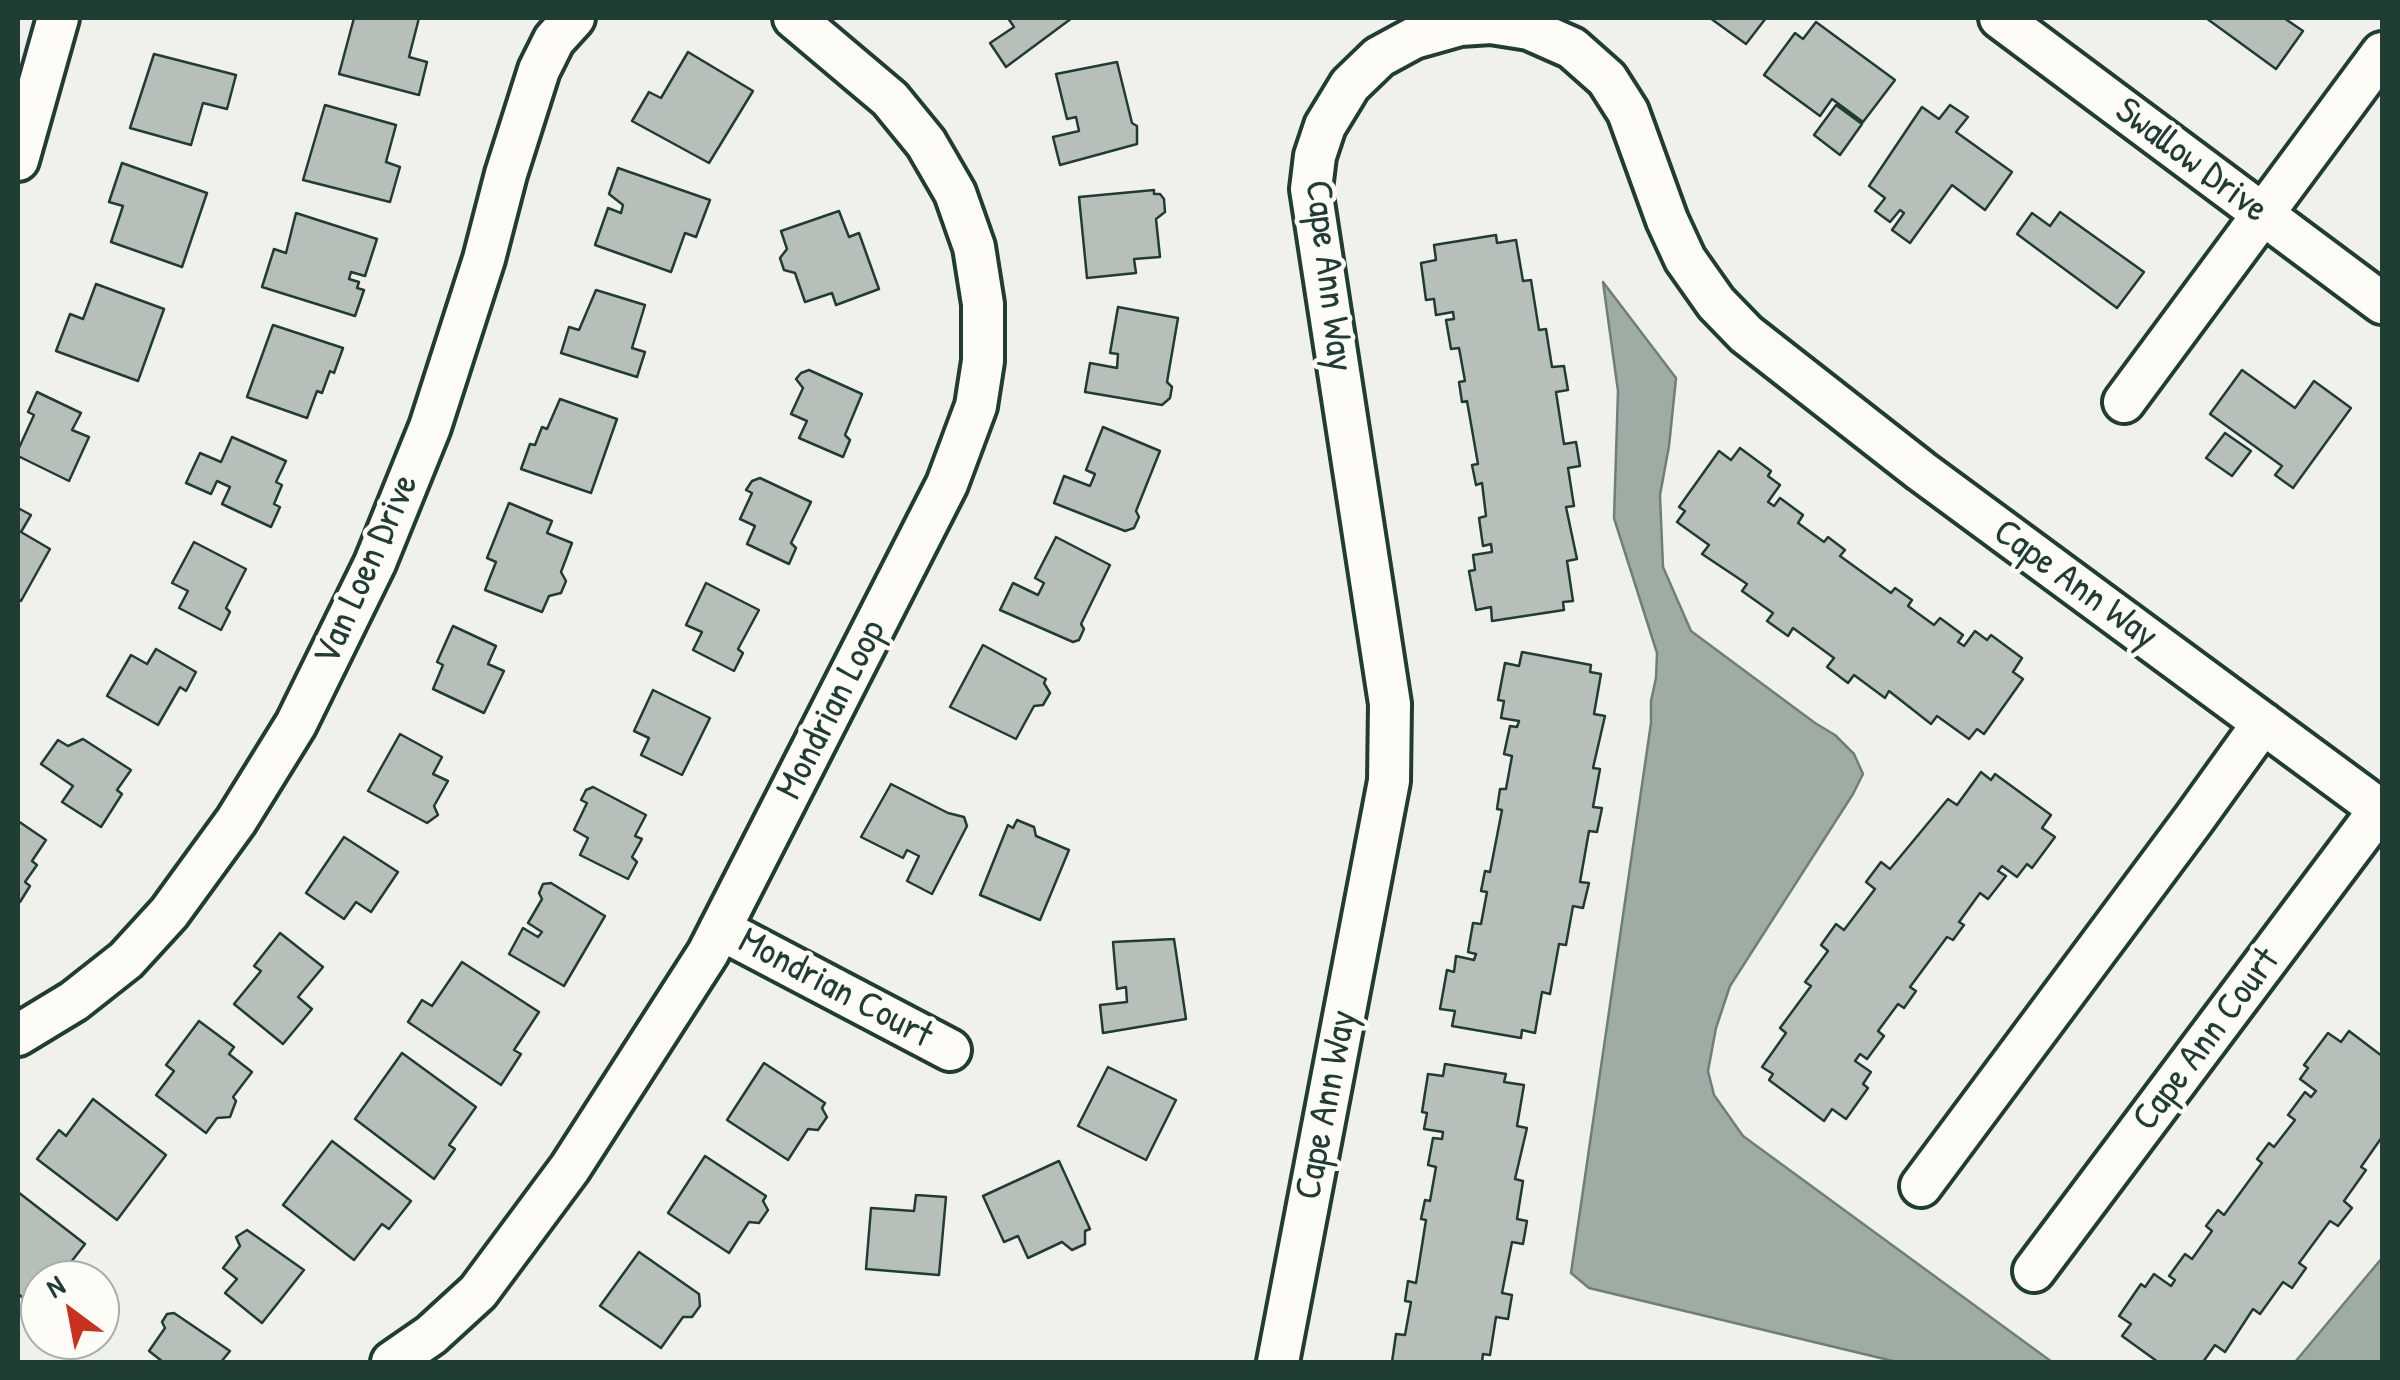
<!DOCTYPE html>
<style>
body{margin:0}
#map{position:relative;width:2400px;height:1380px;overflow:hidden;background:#f0f1eb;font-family:"Patrick Hand",sans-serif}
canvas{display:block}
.frame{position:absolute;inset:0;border:20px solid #1f3d34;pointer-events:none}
.north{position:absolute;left:20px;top:1260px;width:100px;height:100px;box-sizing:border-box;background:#fdfcf7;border:2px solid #a4b0a9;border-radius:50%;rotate:328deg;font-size:28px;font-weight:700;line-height:40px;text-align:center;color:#1f3d34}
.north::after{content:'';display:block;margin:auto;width:35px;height:45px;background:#c8321e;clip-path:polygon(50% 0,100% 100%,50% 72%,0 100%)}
</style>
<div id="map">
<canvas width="2400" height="1380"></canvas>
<div class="frame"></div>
<div class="north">N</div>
</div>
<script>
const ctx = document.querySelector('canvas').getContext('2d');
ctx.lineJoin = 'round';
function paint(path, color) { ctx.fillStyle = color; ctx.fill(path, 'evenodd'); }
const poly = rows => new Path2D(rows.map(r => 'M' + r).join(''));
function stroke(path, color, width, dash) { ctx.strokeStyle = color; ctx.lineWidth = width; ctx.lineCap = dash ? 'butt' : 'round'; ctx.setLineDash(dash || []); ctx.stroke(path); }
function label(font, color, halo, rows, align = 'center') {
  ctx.font = font + ' "Patrick Hand",sans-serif'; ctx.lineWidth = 9; ctx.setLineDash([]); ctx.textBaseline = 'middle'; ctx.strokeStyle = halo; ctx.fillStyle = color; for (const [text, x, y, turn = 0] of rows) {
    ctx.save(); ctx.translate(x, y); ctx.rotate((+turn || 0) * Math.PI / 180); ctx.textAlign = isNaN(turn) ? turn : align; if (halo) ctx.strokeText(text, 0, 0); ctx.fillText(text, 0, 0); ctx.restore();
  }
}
const water = poly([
 [1603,282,1676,378,1669,446,1660,495,1663,567,1691,631,1815,723,1835,735,1854,754,1863,774,1853,794,1730,986,1716,1028,1708,1071,1714,1095,1743,1136,2052,1362,1897,1362,1589,1288,1571,1273,1651,723,1651,701,1656,678,1657,653,1614,518,1618,391,1603,282],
 [2382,1258,2382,1362,2295,1362,2382,1258]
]);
const building = poly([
 [354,18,419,18,409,57,427,62,419,95,339,74,354,18],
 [1008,18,1072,18,1006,67,990,43,1014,27,1008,18],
 [1710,18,1766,18,1746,44,1710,18],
 [2206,18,2284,18,2303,31,2276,69,2206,18],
 [1816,22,1895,80,1863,122,1832,99,1820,116,1764,75,1795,33,1803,39,1816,22],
 [688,52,753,91,709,163,632,121,649,92,661,98,688,52],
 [154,54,236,75,227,109,203,103,191,145,130,128,154,54],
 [1117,62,1132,123,1137,126,1137,144,1060,165,1053,137,1079,131,1076,117,1067,119,1056,74,1117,62],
 [325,105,396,125,386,162,400,167,390,202,303,180,325,105],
 [1836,105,1862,124,1840,155,1814,135,1836,105],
 [1950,105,1968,117,1956,132,2012,172,1985,210,1952,185,1910,243,1892,230,1904,213,1900,210,1890,222,1875,211,1885,198,1869,186,1922,107,1939,119,1950,105],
 [122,163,207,193,182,267,111,242,123,206,109,202,122,163],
 [618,168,710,200,696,237,685,233,671,272,595,245,608,208,621,213,623,205,609,194,618,168],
 [1154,190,1154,194,1160,194,1164,199,1165,212,1156,219,1160,257,1134,259,1136,273,1087,278,1079,197,1154,190],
 [839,211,849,237,859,233,879,289,836,305,832,293,805,302,795,273,784,270,780,258,787,249,781,231,839,211],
 [2060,212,2144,272,2117,308,2017,234,2032,213,2050,226,2060,212],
 [296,213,377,239,365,276,351,272,349,279,359,282,357,288,364,290,355,316,262,287,274,249,286,253,296,213],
 [1496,235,1497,243,1516,240,1523,281,1531,280,1539,330,1546,329,1552,367,1564,366,1568,390,1556,392,1564,444,1576,442,1580,466,1568,468,1574,506,1566,507,1577,559,1567,561,1573,601,1563,602,1564,610,1492,621,1491,607,1476,610,1469,571,1475,570,1473,555,1492,552,1491,544,1483,546,1479,518,1486,516,1482,483,1476,485,1472,465,1478,464,1467,401,1462,402,1459,382,1465,381,1459,348,1451,349,1446,320,1454,319,1453,312,1436,315,1434,299,1426,300,1421,263,1436,260,1434,245,1496,235],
 [96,284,164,309,138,381,56,351,70,314,83,319,96,284],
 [596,290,645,305,632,348,645,352,637,377,561,353,569,327,579,330,596,290],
 [1118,307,1178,318,1167,382,1172,387,1170,398,1162,405,1085,392,1090,363,1117,368,1118,354,1110,353,1118,307],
 [273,325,343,348,334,373,330,371,322,393,317,391,307,418,247,397,273,325],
 [809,370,862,394,845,435,850,440,843,457,799,438,807,421,791,414,803,388,796,379,801,373,809,370],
 [2242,370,2295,408,2314,381,2351,408,2293,488,2275,475,2282,466,2210,414,2242,370],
 [37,392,81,413,72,430,89,437,69,481,18,456,18,450,34,415,28,412,37,392],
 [560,399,617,419,591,493,521,469,530,444,535,445,542,427,547,429,560,399],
 [1103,427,1160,451,1136,511,1139,517,1134,528,1125,531,1054,503,1064,476,1090,486,1095,474,1086,470,1103,427],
 [2225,433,2251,451,2232,476,2206,458,2225,433],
 [232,437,286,461,276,482,282,485,274,504,280,507,271,527,222,504,230,487,217,481,211,494,186,483,200,453,221,462,232,437],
 [1740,448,1771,471,1768,476,1780,485,1768,502,1774,506,1780,498,1803,515,1798,523,1824,542,1828,537,1845,550,1840,556,1891,593,1895,588,1912,600,1908,606,1934,625,1940,618,1963,635,1958,642,1964,646,1975,631,1987,640,1991,635,2022,658,2013,672,2023,679,1984,734,1977,729,1969,739,1937,716,1931,724,1889,691,1885,698,1854,675,1848,683,1827,667,1834,658,1793,628,1788,636,1767,621,1773,613,1742,591,1747,584,1702,554,1709,545,1677,522,1685,511,1679,507,1719,451,1731,460,1740,448],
 [760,478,811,502,791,543,796,548,789,564,747,544,755,526,740,519,752,493,746,490,752,481,760,478],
 [509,503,552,521,547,533,572,543,561,572,566,581,561,593,549,596,542,612,485,590,496,562,487,558,509,503],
 [18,508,31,515,21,532,50,549,21,601,18,599,18,508],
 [1056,537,1110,565,1081,624,1084,629,1079,640,1073,642,1000,610,1013,583,1038,595,1044,583,1035,578,1056,537],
 [194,542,246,569,226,608,230,612,221,630,179,608,188,591,172,583,194,542],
 [706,583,759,610,738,649,743,653,734,671,693,650,702,632,686,625,706,583],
 [453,626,496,646,488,664,504,671,484,713,433,689,443,665,437,662,453,626],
 [983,645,1046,679,1044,683,1050,693,1043,705,1034,706,1016,739,950,707,983,645],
 [156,649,196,672,186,691,180,687,158,725,107,696,131,655,147,664,156,649],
 [1522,652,1591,665,1590,672,1601,674,1594,714,1605,716,1593,768,1600,769,1593,807,1602,808,1597,832,1589,831,1580,882,1589,883,1583,908,1573,906,1566,945,1559,944,1550,994,1542,992,1535,1033,1522,1030,1521,1038,1452,1026,1455,1011,1440,1009,1447,970,1454,972,1456,956,1474,960,1476,954,1468,952,1473,923,1481,924,1487,892,1481,891,1485,871,1490,872,1502,810,1497,809,1500,789,1506,789,1512,756,1504,754,1510,726,1517,727,1519,721,1501,718,1504,701,1498,700,1505,663,1519,666,1522,652],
 [653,690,710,718,682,775,641,755,649,738,634,731,653,690],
 [400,734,442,757,433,774,448,781,434,806,438,815,427,823,368,791,400,734],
 [83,739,131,770,117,790,122,794,101,827,62,802,73,786,41,764,58,740,68,746,83,739],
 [1981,772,1991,780,1995,774,2051,815,2042,828,2055,837,2032,868,2027,864,2017,877,2002,866,1998,871,2006,876,1988,899,1980,893,1959,922,1964,925,1953,940,1947,937,1910,987,1916,991,1904,1008,1898,1004,1878,1031,1884,1036,1867,1059,1860,1054,1855,1061,1871,1072,1863,1084,1868,1088,1846,1119,1832,1109,1824,1121,1769,1080,1773,1074,1762,1067,1786,1033,1780,1028,1811,986,1805,982,1828,951,1821,945,1836,924,1844,930,1875,889,1866,882,1881,862,1890,869,1948,799,1957,805,1981,772],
 [891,784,948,813,964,817,967,826,932,894,907,881,919,856,907,850,903,858,861,837,891,784],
 [593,787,646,815,635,836,642,839,632,857,637,862,628,879,580,855,588,838,574,830,587,803,581,800,586,790,593,787],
 [1017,820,1034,827,1036,836,1069,850,1040,920,980,895,1008,825,1013,828,1017,820],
 [18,821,46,840,32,861,37,865,25,882,30,886,20,902,18,900,18,821],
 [344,837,398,872,371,912,356,902,344,919,306,893,344,837],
 [551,883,605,916,564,986,509,954,523,928,538,937,542,932,528,923,542,899,539,893,543,884,551,883],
 [280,933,323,967,298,997,312,1009,283,1044,234,1004,261,971,254,966,280,933],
 [1174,939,1186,1019,1103,1033,1100,1005,1127,1002,1126,987,1117,989,1113,942,1174,939],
 [462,962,539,1012,514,1050,521,1054,501,1085,408,1022,422,1000,432,1006,462,962],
 [199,1021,234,1047,229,1054,252,1072,233,1097,236,1101,230,1117,217,1118,206,1133,156,1095,174,1071,166,1065,199,1021],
 [2349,1031,2382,1056,2382,1137,2361,1167,2366,1170,2344,1201,2352,1208,2338,1226,2330,1221,2299,1263,2306,1268,2292,1288,2283,1282,2260,1314,2253,1309,2225,1352,2215,1345,2203,1362,2158,1362,2122,1336,2131,1324,2119,1316,2141,1284,2145,1287,2154,1274,2171,1286,2175,1280,2169,1276,2185,1254,2192,1259,2212,1231,2206,1226,2218,1210,2224,1215,2262,1163,2257,1159,2269,1143,2274,1147,2295,1120,2288,1115,2305,1092,2311,1097,2316,1091,2300,1079,2308,1068,2304,1065,2328,1033,2341,1042,2349,1031],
 [402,1053,476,1107,449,1145,455,1149,434,1179,355,1119,402,1053],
 [764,1063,825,1103,822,1108,827,1117,818,1130,808,1129,788,1160,727,1120,764,1063],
 [1445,1064,1506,1074,1504,1082,1524,1085,1517,1126,1527,1128,1515,1179,1523,1181,1517,1219,1527,1221,1523,1244,1512,1242,1502,1293,1512,1295,1508,1319,1496,1317,1490,1355,1483,1354,1482,1362,1392,1362,1396,1334,1405,1335,1411,1302,1405,1301,1408,1281,1416,1283,1426,1220,1421,1219,1425,1200,1430,1201,1436,1167,1428,1165,1433,1138,1442,1139,1443,1132,1424,1129,1427,1113,1422,1112,1428,1074,1443,1076,1445,1064],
 [1108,1067,1176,1100,1146,1160,1078,1126,1108,1067],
 [93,1099,166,1155,117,1220,37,1159,59,1130,66,1136,93,1099],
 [332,1141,411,1201,389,1229,382,1224,354,1260,283,1205,332,1141],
 [705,1156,766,1196,763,1201,768,1210,759,1223,749,1222,729,1253,668,1213,705,1156],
 [1059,1161,1090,1229,1085,1231,1085,1244,1072,1250,1062,1242,1028,1258,1018,1236,1004,1242,983,1196,1059,1161],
 [18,1192,85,1244,57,1280,40,1280,40,1302,36,1308,18,1294,18,1192],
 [916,1195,946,1197,939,1275,866,1269,871,1208,914,1211,916,1195],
 [247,1230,304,1270,262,1323,225,1293,237,1279,223,1268,240,1246,236,1237,247,1230],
 [639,1252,699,1294,700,1306,692,1317,683,1317,661,1348,600,1306,639,1252],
 [174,1313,230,1351,221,1362,163,1362,149,1351,165,1328,162,1322,167,1314,174,1313]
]);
const minor = poly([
 [2000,18,2382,303],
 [18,160,58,18],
 [2124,402,2382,53],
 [720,929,950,1050],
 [18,1035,74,1001,126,960,169,913,236,821,296,724,375,563,430,427,484,259,506,174,539,70,554,40,574,18],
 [1921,1186,2194,819,2263,723],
 [2034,1271,2380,809],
 [392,1362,431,1335,478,1292,570,1168,708,953,947,484,976,406,983,361,983,304,974,247,955,193,926,143,890,99,794,18],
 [1278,1362,1389,781,1390,704,1311,189,1315,156,1325,126,1350,85,1379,57,1414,38,1460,25,1491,23,1529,29,1572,48,1607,79,1628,112,1667,220,1685,259,1716,303,1746,334,1921,471,2382,811]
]);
const streetNames = [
 ["Swallow Drive",2191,161,37],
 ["Cape Ann Way",1328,276,83],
 ["Van Loen Drive",367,570,-66],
 ["Cape Ann Way",2075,585,36],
 ["Mondrian Loop",832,710,-63],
 ["Mondrian Court",835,989,28],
 ["Cape Ann Court",2207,1040,-53],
 ["Cape Ann Way",1327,1105,-79]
];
paint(water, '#9faca4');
stroke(water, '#6c8077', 2.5);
paint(building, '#b6bfb8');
stroke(building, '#1f3d34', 2.5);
stroke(minor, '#1f3d34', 48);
stroke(minor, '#fdfcf7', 40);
label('38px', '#1f3d34', '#fdfcf7', streetNames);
</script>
